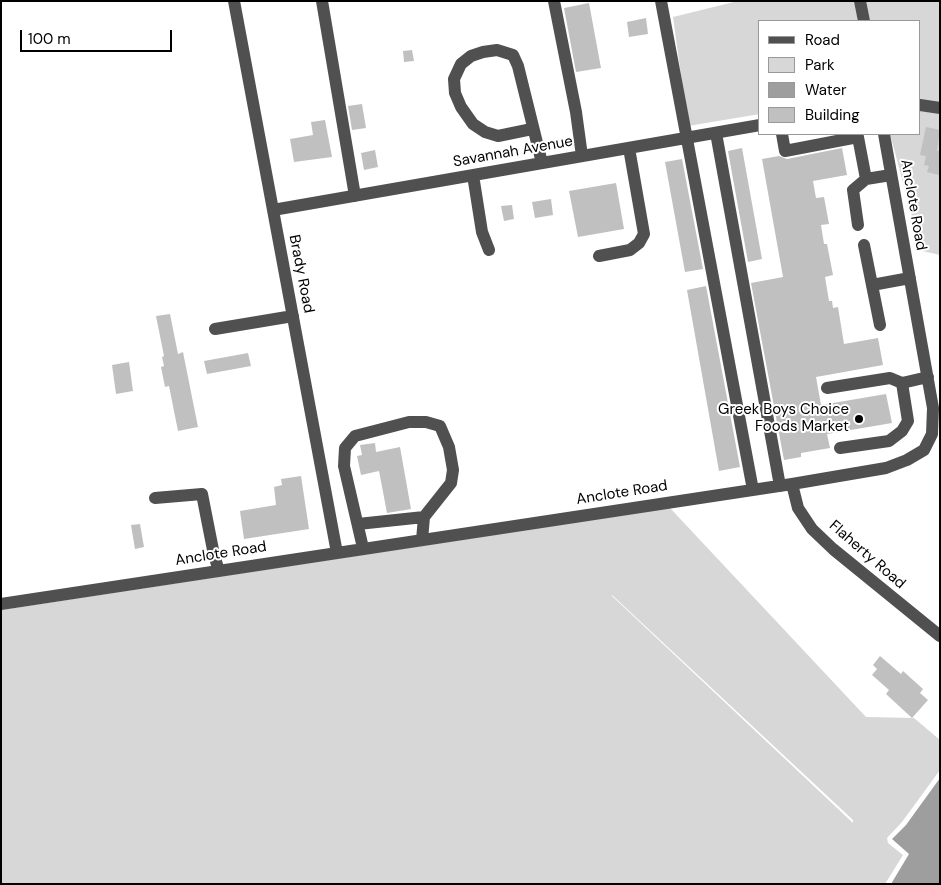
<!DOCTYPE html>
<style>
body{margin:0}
#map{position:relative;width:941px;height:885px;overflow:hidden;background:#fff;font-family:"DM Sans",sans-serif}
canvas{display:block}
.frame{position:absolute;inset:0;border:2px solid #000;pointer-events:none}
.legend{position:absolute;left:758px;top:20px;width:162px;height:115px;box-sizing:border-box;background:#fff;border:1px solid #999;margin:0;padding:6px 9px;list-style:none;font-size:15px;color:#000}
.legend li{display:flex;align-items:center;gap:10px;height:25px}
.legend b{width:25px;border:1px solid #999}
.scale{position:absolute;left:20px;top:30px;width:152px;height:22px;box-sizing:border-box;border:2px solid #000;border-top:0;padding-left:6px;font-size:15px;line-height:18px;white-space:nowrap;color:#000;-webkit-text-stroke:4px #fff;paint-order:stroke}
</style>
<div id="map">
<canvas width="941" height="885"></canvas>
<div class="frame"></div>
<ul class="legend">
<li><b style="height:6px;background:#505050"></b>Road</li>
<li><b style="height:14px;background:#d7d7d7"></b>Park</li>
<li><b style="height:14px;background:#9e9e9e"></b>Water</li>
<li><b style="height:14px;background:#c0c0c0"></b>Building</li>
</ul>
<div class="scale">100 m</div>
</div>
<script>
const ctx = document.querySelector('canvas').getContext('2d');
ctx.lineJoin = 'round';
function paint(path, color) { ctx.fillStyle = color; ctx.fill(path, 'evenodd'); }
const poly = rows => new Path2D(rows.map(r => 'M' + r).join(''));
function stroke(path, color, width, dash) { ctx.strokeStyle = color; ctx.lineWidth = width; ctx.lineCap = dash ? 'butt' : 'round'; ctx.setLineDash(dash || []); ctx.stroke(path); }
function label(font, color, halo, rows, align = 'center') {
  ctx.font = font + ' "DM Sans",sans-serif'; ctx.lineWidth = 4; ctx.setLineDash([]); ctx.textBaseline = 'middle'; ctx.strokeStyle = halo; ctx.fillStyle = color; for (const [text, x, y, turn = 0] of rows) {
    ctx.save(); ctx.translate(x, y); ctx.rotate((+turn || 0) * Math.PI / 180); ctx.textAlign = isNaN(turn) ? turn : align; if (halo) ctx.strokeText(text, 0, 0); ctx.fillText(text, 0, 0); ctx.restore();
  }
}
const green = poly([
 [738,1,854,1,858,21,760,21,760,114,688,126,673,17],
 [866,1,940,1,940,103,920,100,920,21,870,21],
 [920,111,940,114,940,255,918,250,911,212,890,134,920,134],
 [670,508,866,717,914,718,940,740,940,770,902,822,887,838,888,843,903,855,885,884,1,884,1,610],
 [612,595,853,820,853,823,612,596]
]);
const water = poly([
 [940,778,940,884,891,884,909,854,892,839,906,825]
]);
const building = poly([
 [589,3,601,68,576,72,564,8],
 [646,18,648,34,629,37,627,22],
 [412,50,414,61,404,62,403,51],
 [362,104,366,128,352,130,348,106],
 [325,120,332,157,294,162,290,139,313,135,311,122],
 [926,127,940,130,937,151,940,151,939,175,927,172,929,166,924,165,926,156,920,155],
 [742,148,762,259,748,262,728,151],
 [842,148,847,175,813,181,816,198,824,197,829,224,821,225,824,244,827,244,833,275,825,277,829,301,832,301,833,308,838,307,844,344,878,338,883,365,816,377,821,405,886,394,892,423,827,434,830,448,801,453,801,457,784,460,751,283,783,277,762,159,779,156,787,159],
 [375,150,378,167,364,170,361,153],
 [682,159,703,269,685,272,665,162],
 [616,183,624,229,578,237,569,191],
 [551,199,553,215,535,218,532,202],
 [512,205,514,219,504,221,501,206],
 [706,286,740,467,719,471,687,290],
 [170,314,178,354,183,352,198,427,178,431,169,386,165,387,161,367,164,366,162,357,164,356,156,316],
 [248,353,251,366,207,374,204,361],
 [129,362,133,391,116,394,112,365],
 [375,443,376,452,400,447,411,509,387,513,379,471,361,475,357,456,362,455,360,445],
 [301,476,309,529,244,539,240,511,276,505,274,487,282,485,281,479],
 [140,524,144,547,135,549,131,525],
 [880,656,901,674,903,671,923,689,920,693,928,700,912,718,886,694,889,690,872,675,877,669,873,665]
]);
const minor = poly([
 [234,1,337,553],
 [322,1,355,196],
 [554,1,576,112,582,156],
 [661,1,753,490],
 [860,1,864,21],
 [920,105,940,108],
 [532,129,498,136,485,132,473,124,461,107,455,93,454,79,461,64,471,56,483,52,497,50,513,55,518,66,542,163],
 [716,133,780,486],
 [782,134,785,151,858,137,866,179,891,175],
 [473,175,482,232,489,250],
 [273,210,760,125],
 [858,225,853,190,866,179],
 [864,245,872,285,910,278],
 [599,256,630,250,639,243,644,234,629,148],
 [872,285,880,325],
 [215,329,293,316],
 [827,388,890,378,902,383,928,377],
 [840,448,889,441,902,431,908,421,902,383],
 [792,484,798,508,812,529,833,549,940,636],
 [155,498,202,494,214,555,219,571],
 [358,524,424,517],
 [363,548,344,466,345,448,355,436,409,422,426,422,440,426,449,447,453,470,451,483,424,517,422,540],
 [1,604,792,484,886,468,907,460,924,450,932,434,933,408,884,134]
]);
const markers = [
 [859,419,5,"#000"]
];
const streetNames = [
 ["Savannah Avenue",513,152,-10],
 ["Anclote Road",913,205,80],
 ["Brady Road",301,274,79],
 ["Anclote Road",622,493,-9],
 ["Anclote Road",221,554,-9],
 ["Flaherty Road",867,555,41]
];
const poiNames = [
 ["Greek Boys Choice",849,410],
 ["Foods Market",849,427]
];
paint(green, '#d7d7d7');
paint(water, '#9e9e9e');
paint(building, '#c0c0c0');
stroke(minor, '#505050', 12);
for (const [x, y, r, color] of markers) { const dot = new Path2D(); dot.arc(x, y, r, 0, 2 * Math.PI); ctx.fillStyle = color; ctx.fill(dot); stroke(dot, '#fff', 2); }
label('15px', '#000', '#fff', streetNames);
label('15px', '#000', '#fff', poiNames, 'right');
</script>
